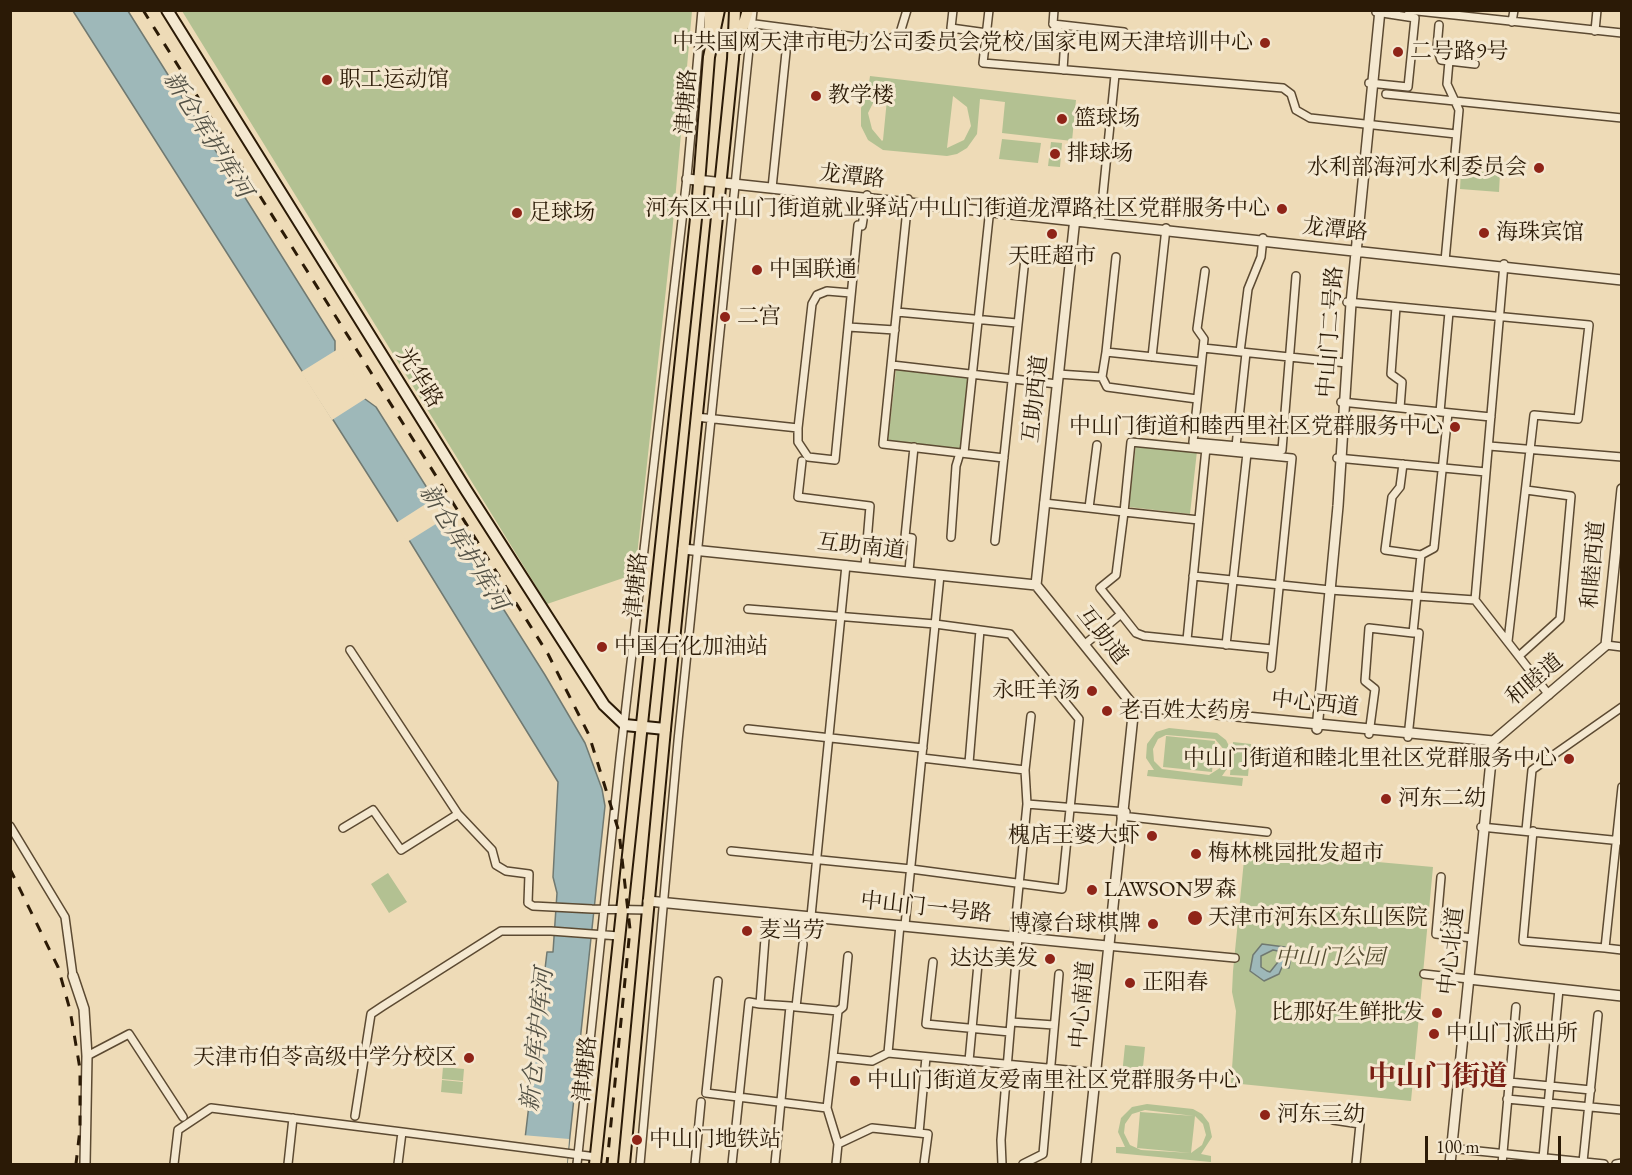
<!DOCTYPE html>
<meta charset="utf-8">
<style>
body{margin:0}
#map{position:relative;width:1632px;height:1175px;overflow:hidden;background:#eedbb7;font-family:"EB Garamond",serif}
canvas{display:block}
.frame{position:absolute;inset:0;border:12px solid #2b1a06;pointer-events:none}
.scale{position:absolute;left:1425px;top:1136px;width:136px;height:27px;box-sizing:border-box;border:3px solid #2b1a06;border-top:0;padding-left:8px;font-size:18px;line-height:21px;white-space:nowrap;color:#2b1a06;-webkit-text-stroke:4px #f4e8d0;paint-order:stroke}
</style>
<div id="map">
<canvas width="1632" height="1175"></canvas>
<div class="frame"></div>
<div class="scale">100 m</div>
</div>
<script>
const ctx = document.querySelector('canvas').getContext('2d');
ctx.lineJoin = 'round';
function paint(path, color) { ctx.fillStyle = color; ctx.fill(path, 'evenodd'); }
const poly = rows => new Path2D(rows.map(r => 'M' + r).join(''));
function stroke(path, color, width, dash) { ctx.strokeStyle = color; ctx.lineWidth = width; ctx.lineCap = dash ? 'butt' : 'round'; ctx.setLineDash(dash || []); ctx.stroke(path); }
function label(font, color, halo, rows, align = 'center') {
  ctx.font = font + ' "EB Garamond","Noto Serif SC",serif'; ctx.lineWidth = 6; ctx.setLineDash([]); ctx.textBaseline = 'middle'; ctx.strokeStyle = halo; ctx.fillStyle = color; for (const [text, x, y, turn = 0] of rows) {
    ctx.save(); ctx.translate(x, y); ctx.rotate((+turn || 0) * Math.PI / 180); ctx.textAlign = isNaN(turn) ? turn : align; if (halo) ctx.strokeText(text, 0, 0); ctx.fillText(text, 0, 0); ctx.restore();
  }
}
const green = poly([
 [182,11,692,11,672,234,635,574,547,604],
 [870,76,1076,100,1072,141,1002,133,1005,102,980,99,977,134,967,148,957,154,947,156,883,150,868,140,861,126,861,108,868,90],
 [888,89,883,140,882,141,872,129,868,113,875,99],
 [953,96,967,107,971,126,964,140,947,148],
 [1002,139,1041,143,1038,163,999,159],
 [1051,142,1062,143,1060,167,1048,166],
 [1461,170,1500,173,1499,192,1460,189],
 [896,370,970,378,962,449,888,441],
 [1136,444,1197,451,1190,514,1129,507],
 [1169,728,1217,733,1226,740,1232,752,1233,742,1251,744,1248,776,1230,775,1231,763,1222,776,1243,778,1242,786,1147,776,1148,770,1154,770,1146,758,1147,744,1156,732],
 [1166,735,1215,739,1225,751,1223,766,1209,775,1162,769,1154,761,1153,749,1158,739],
 [1166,736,1215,741,1212,772,1163,767],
 [1245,850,1433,867,1411,1101,1231,1083,1236,1011,1232,992,1233,971],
 [388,873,407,902,389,913,371,884],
 [1125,1045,1145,1047,1141,1087,1121,1085],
 [443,1067,464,1069,463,1081,442,1079],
 [442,1080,463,1082,462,1094,441,1092],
 [1147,1104,1193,1109,1202,1114,1209,1123,1212,1137,1201,1154,1211,1156,1211,1162,1116,1153,1116,1147,1125,1147,1118,1132,1121,1118,1132,1107],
 [1145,1110,1194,1116,1140,1112,1137,1148,1191,1153,1141,1150,1130,1145,1124,1133,1125,1124,1132,1114],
 [1195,1116,1203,1124,1206,1135,1202,1145,1191,1153]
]);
const water = poly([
 [73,11,128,11,335,341,335,351,365,399,376,407,545,675,585,743,602,789,605,806,567,1164,522,1164,547,952,553,952,557,893,553,877,558,782,393,514,73,11],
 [1262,944,1285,947,1285,952,1292,950,1289,968,1282,967,1279,974,1264,981,1250,971,1253,955,1262,944],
 [1273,950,1278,951,1278,962,1270,972,1267,971,1261,967,1261,956,1273,950]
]);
const pier = poly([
 [338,349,368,397,332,420,301,372],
 [435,498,447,517,407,542,396,523],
 [522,1135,569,1139,567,1164,520,1164]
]);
const minor = poly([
 [953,10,951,28,987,33],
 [989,10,983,63,1283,88,1291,94,1296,110,1310,118,1456,134],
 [1054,10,1053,24,1124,32],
 [1408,10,1622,33],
 [1512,22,1514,10],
 [747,23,886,41,900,33,907,10],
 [1053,24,1065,38,1063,70],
 [1439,25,1437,48,1441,60,1449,61],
 [1595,31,1597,10],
 [1369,83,1408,87,1415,18,1376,12],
 [1386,94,1622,118],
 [772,188,786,52],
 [908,199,883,444,1004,458],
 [1100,224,1115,75],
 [1116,257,1106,352,1201,362],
 [1445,261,1459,110,1447,84,1449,61,1475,64],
 [1205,271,1197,329,1204,339,1193,442,1282,450,1296,276],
 [851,293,827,291,817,295,812,304,798,428,798,442,808,457,835,460,858,225,862,226,867,195],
 [1347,302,1589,325,1578,419,1534,415,1508,641],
 [1396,307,1391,374,1402,382,1400,408],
 [897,312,1017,323],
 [848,327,895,330],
 [1203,348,1347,363],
 [1106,352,1102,377,1107,387,1197,399],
 [1240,352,1248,289,1261,257,1263,238],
 [1152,357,1166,228],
 [892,365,1057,384],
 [1058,374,1102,377],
 [1341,402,1491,417],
 [1440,412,1449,312],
 [696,417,798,428],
 [1236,446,1246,353],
 [1489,446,1622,457],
 [964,453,990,208],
 [1337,458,1486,472],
 [802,461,798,497,870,506,865,566],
 [1403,464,1400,487,1392,497,1385,550,1421,555,1434,548,1448,413],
 [1044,503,1089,508],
 [1199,520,1124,512,1131,442,1292,458,1271,668],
 [951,537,956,466,960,453],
 [995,541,1026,249],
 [909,571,912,538,905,537,914,447],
 [1193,576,1330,590,1475,600,1504,264],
 [1475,600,1549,695],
 [1121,614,1136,633,1144,636,1272,649],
 [1187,640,1206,448],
 [1084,645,1121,614,1100,588,1116,575,1124,512,1089,508,1097,445],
 [1226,645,1247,453],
 [1606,645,1622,647],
 [350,650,458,814,492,850,496,865,506,871,529,874,528,903,533,906,592,909,648,910],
 [1519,656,1560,619,1571,496,1526,490],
 [748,729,923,748],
 [1369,734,1375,689,1365,681,1369,628,1413,633],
 [1408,737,1419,633,1413,633,1421,555],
 [922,758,1025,770],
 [969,763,980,630],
 [1622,787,1605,948,1622,950],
 [1027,804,1126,812],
 [1121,816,1267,832],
 [10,826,65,917,73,976],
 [1481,827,1622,841],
 [343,828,373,810,401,850,458,814],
 [1526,830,1532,770,1622,707],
 [1533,831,1523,941,1605,948],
 [731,851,911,869,1062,889,1079,719,1010,634,935,624,748,609],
 [1441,877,1436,934,1473,938],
 [811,916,846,565],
 [900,925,888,1053,1100,1073],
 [905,925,940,575],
 [1014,936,1027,804,1025,770,1031,716],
 [1107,946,1235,958],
 [933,962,926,1024,1010,1032],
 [1424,974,1469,979],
 [718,981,706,1093,827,1108,833,1057,872,1061,888,1053],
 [760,1004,790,1006],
 [796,1007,838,1011,833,1057],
 [838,1011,843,1007,848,956],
 [1011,1022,1054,1025],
 [87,1056,129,1034,183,1117],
 [969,1061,978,964],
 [1509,1082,1591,1090],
 [1507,1099,1622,1110],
 [827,1108,838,1144],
 [355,1116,371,1014,383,1006,501,931,551,931,619,936],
 [1333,1120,1360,1124,1356,1164],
 [919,1133,928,1134,924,1164],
 [1449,1148,1604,1164],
 [1543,1158,1559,989],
 [1583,1162,1598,1015],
 [174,1164,178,1130,211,1108,402,1132],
 [288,1164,293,1118],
 [398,1164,402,1132,596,1157],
 [577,1164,620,758,687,177,702,10],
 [640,1164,678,741,753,10],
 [695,1164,701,1102],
 [732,1164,749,1002,760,1004,767,912],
 [775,1164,790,1006,796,1007,803,944],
 [836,1164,838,1144,872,1128,919,1133,926,1057],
 [1002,1164,1001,1140,1018,937],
 [1023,1164,1043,1154,1059,974],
 [1502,1164,1516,1007],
 [1616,1164,1622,1163]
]);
const tertiary = poly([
 [687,179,1622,280],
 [683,549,1036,585],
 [1036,585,1075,218],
 [1036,585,1136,709],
 [1134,706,1493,741],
 [1317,729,1338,506,1351,303,1380,10],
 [1490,744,1606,645,1622,489],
 [648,901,1107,946],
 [73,976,84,1009,87,1056,85,1164],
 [1469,979,1622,996],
 [1086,1164,1134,706],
 [1450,1164,1493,741]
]);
const secondary = poly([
 [167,10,466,490,604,705,625,725,665,729]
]);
const primary = poly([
 [709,36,710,10],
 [736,50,748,10],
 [595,1164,697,209,709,57,719,10],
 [624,1164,665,729,733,59,735,10]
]);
const rail = poly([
 [143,10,548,654,589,735,619,832,630,929,607,1164],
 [10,869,58,967,70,1010,80,1069,80,1129,76,1164]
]);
const markers = [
 [1265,43,6,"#8f2418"],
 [1398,52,6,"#8f2418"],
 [327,80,6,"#8f2418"],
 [816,96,6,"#8f2418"],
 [1062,119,6,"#8f2418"],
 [1055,154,6,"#8f2418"],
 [1539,168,6,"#8f2418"],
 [1282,209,6,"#8f2418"],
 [517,213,6,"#8f2418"],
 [1484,233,6,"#8f2418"],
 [1052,234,6,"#8f2418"],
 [757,270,6,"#8f2418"],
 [725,317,6,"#8f2418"],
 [1455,427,6,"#8f2418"],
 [602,647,6,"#8f2418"],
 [1092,691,6,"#8f2418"],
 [1107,711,6,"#8f2418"],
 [1569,759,6,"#8f2418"],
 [1386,799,6,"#8f2418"],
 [1152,836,6,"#8f2418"],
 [1196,854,6,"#8f2418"],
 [1092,890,6,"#8f2418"],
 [1195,918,8,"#8f2418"],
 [1153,924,6,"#8f2418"],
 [747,931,6,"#8f2418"],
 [1050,959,6,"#8f2418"],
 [1130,983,6,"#8f2418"],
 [1437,1013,6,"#8f2418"],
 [1434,1034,6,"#8f2418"],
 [469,1058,6,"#8f2418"],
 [855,1081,6,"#8f2418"],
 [1265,1115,6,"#8f2418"],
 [637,1140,6,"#8f2418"]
];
const poiNames = [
 ["中共国网天津市电力公司委员会党校/国家电网天津培训中心",1253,43,"right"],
 ["二号路9号",1410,52],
 ["职工运动馆",339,80],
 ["教学楼",828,96],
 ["篮球场",1074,119],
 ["排球场",1067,154],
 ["水利部海河水利委员会",1527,168,"right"],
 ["河东区中山门街道就业驿站/中山门街道龙潭路社区党群服务中心",1270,209,"right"],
 ["足球场",529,213],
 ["海珠宾馆",1496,233],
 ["天旺超市",1052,257,"center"],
 ["中国联通",769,270],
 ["二宫",737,317],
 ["中山门街道和睦西里社区党群服务中心",1443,427,"right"],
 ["中国石化加油站",614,647],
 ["永旺羊汤",1080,691,"right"],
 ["老百姓大药房",1119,711],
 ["中山门街道和睦北里社区党群服务中心",1557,759,"right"],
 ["河东二幼",1398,799],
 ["槐店王婆大虾",1140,836,"right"],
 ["梅林桃园批发超市",1208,854],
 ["LAWSON罗森",1104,890],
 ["天津市河东区东山医院",1208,918],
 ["博濠台球棋牌",1141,924,"right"],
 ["麦当劳",759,931],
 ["达达美发",1038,959,"right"],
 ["正阳春",1142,983],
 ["比那好生鲜批发",1425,1013,"right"],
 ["中山门派出所",1446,1034],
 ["天津市伯苓高级中学分校区",457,1058,"right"],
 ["中山门街道友爱南里社区党群服务中心",867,1081],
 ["河东三幼",1277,1115],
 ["中山门地铁站",649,1140]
];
const streetNames = [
 ["津塘路",687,102,-86],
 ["龙潭路",852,177,6],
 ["龙潭路",1335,230,6],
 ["中山门二号路",1331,332,-86],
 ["光华路",419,378,58],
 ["互助西道",1036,399,-84],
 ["互助南道",861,547,6],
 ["和睦西道",1594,565,-85],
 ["津塘路",637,585,-84],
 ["互助道",1102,636,51],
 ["和睦道",1535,680,-40],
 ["中心西道",1315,704,6],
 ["中山门一号路",926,908,6],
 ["中心北道",1452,951,-84],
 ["中心南道",1083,1005,-85],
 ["津塘路",586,1069,-84]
];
const parkNames = [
 ["中山门公园",1330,958]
];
const waterNames = [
 ["新仓库护库河",207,135,58],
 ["新仓库护库河",463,548,58],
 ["新仓库护库河",538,1040,-84]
];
const districtNames = [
 ["中山门街道",1438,1077]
];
paint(green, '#b3c192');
paint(water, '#9eb8b9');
stroke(water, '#707971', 1.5);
paint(pier, '#eedbb7');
stroke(minor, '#5c4a32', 10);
stroke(tertiary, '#5c4a32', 12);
stroke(secondary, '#2b1a06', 14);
stroke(primary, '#2b1a06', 14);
stroke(minor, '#f4e8d0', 7);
stroke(tertiary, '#f4e8d0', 9);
stroke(secondary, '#f4e8d0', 10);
stroke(primary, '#eedbb7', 10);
stroke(rail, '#2b1a06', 3, [10, 10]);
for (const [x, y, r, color] of markers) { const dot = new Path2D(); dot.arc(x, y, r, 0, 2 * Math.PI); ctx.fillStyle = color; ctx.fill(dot); stroke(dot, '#f4e8d0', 2); }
label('22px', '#2b1a06', '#f4e8d0', poiNames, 'left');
label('22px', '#2b1a06', '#f4e8d0', streetNames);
label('italic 22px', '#544c30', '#f4e8d0', parkNames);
label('italic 24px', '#535145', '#f4e8d0', waterNames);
label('bold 28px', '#7a1f14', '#f4e8d0', districtNames);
</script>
